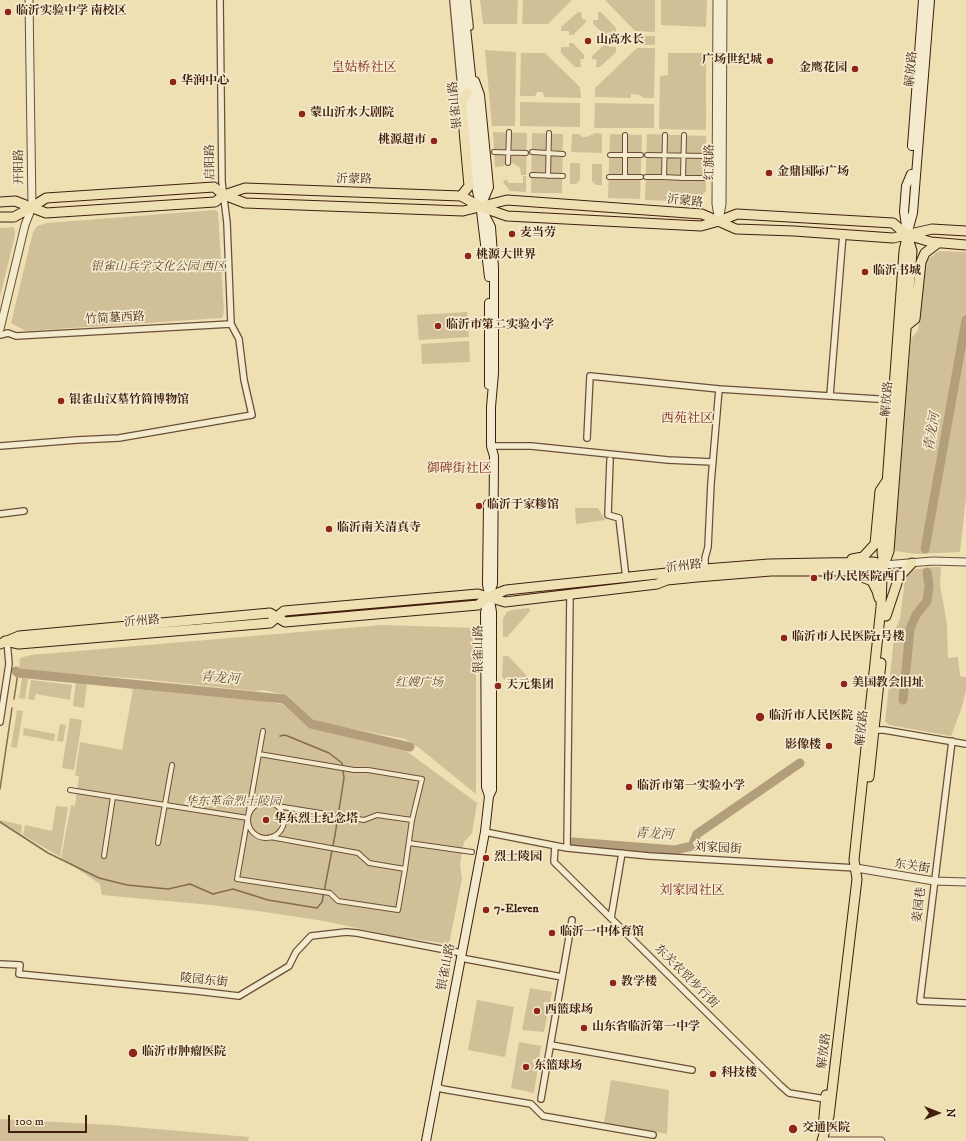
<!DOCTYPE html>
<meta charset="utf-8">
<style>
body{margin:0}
#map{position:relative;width:966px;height:1141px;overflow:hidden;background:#eee0b3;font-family:"IM FELL DW Pica",serif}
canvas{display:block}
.north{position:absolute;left:918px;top:1093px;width:40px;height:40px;-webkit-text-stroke:3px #f4ebce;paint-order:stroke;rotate:90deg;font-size:11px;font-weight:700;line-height:16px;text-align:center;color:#411e0f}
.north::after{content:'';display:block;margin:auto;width:14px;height:18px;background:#411e0f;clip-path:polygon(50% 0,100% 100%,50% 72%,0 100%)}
.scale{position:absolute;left:8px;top:1115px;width:79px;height:18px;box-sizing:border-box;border:2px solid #411e0f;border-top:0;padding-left:5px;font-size:12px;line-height:14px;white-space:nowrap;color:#411e0f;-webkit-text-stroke:3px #f4ebce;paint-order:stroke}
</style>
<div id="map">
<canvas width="966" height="1141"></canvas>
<div class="north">N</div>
<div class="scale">100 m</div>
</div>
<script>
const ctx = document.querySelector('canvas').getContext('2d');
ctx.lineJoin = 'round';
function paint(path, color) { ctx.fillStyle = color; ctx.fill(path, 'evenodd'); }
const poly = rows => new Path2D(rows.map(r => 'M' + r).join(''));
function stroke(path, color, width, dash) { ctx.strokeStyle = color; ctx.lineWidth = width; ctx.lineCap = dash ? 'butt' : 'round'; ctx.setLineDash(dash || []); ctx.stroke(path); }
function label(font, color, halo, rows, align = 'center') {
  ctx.font = font + ' "IM FELL DW Pica","Noto Serif SC",serif'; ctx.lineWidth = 3.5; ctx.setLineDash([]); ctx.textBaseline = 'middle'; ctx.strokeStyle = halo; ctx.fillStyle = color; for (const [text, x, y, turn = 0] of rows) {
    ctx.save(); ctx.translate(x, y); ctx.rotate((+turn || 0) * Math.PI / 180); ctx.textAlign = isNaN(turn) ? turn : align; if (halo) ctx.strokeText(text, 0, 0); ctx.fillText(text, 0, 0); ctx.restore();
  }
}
const green = poly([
 [480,0,518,0,517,24,483,24],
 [523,0,572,0,548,24,522,24],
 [605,0,655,0,655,32,635,31],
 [661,0,707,0,706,27,661,25],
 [578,12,581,12,582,19,586,20,585,23,573,35,569,35,569,31,561,31,561,27],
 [598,12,601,12,616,28,616,32,609,33,609,36,606,36,593,24,593,20,598,20],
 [641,36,655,36,655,45,640,45],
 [569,43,573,43,584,55,584,59,580,59,581,67,575,67,561,53,561,47,569,47],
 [605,44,609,44,609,47,616,47,616,52,600,67,596,67,597,60,592,59,592,56],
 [637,48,655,48,654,98,643,98,640,95,631,94,631,98,595,97,595,88],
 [485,50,516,52,515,126,492,126],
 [521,53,545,53,580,87,581,98,544,97,543,92,537,92,535,96,520,96],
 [668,53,706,53,706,130,659,129,660,76,668,75],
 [520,102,580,103,580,127,520,126],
 [595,103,654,104,654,128,594,128],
 [493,132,527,133,526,175,521,175,520,168,513,163,508,163,503,166,495,167],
 [532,133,563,134,562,193,531,193],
 [596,133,602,134,602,153,571,152,572,134,579,134,583,137,586,137],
 [610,134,642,135,640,199,608,198],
 [647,134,706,136,706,191,695,202,645,200],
 [570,163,580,163,580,180,576,184,570,184],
 [592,164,602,164,602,185,596,185,592,181],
 [523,176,526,176,526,192,510,191,503,182,506,179,509,183,523,183],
 [215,210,218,212,224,312,222,318,26,331,11,323,33,232,37,226,47,223],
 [14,227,15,235,0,297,0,228],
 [939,251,966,252,966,498,960,552,916,554,895,551,895,541,911,339,918,330,927,260],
 [467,312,469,337,419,340,417,315],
 [469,341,470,362,422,364,421,344],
 [575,508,598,508,605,520,576,524],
 [933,567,941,567,940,585,947,624,948,658,958,657,960,676,966,677,966,690,962,707,951,736,889,725,885,721,895,630,900,619,905,580,911,570],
 [529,608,530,611,507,637,503,637,503,618,507,612,512,610],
 [382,625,476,628,476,794,418,747,405,739,313,721,287,695,263,690,254,691,142,679,19,670,20,658,31,655],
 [503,656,508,656,527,676,527,680,505,680,502,677],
 [22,678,28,679,25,699,19,698],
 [31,680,72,685,70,700,36,694,34,700,28,699],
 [76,681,87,683,84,708,73,706],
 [133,689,262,701,282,704,309,728,405,750,477,803,472,833,464,842,460,864,462,879,449,944,394,936,324,921,258,911,211,905,102,895,100,884,61,858,71,805,75,806,79,776,75,776,80,742,122,750],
 [17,710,23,711,17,748,11,747],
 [70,718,82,720,74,770,62,768],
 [60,724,66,725,63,742,57,741],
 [24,728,55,734,54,741,23,735],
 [56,806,68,807,60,857,23,835,25,825,52,831],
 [0,820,22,825,21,834,0,821],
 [530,988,552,992,544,1032,522,1030],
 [477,1000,514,1007,505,1057,468,1050],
 [519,1042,541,1046,534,1093,511,1088],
 [611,1080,669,1090,667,1134,604,1123],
 [0,1119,110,1125,249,1137,248,1141,0,1141]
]);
const stream = poly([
 [14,699,18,673],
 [0,789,12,708],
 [0,822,48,853,99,878,127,885,168,889,190,884,213,894,233,889,268,900,317,908,322,902,335,835,344,778,342,763,329,753,285,735,280,736]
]);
const river = poly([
 [925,549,966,320],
 [16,671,18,673,284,699,311,724,410,747],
 [903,700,910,629,916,615,927,601,929,586,927,572],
 [573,842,675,850,692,846,697,834,800,763]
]);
const pedestrian = poly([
 [684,135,683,178,706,178],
 [494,152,526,153],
 [532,152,563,154],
 [610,155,641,155],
 [647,155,706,156],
 [508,163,509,132],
 [532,175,563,176],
 [548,176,549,133],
 [625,176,625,135],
 [609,177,641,177],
 [646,177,664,177,665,135],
 [664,177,683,178],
 [263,731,237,879,330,893,338,901,398,910,405,869],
 [259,754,354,770,368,770,422,779,412,820],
 [70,790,248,818],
 '248 820a18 18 0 1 1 36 0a18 18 0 1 1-36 0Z',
 [270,837,358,853,369,863,405,869,412,820,377,815,364,820,277,806],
 [158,843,172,765],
 [409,843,472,852],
 [104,856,113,797]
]);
const minor = poly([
 [453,0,462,99],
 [467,0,470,27],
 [0,335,8,333,16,336,231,324],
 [830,395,843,234],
 [587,438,590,376,719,389],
 [0,446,77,440,119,438,252,415,244,380,239,339,231,324,227,223,222,182,220,0],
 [491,446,531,446,668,460,713,462],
 [610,460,608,515,619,518,626,578],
 [0,514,24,511],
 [705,569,705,558,708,547,711,483,719,389,893,400],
 [0,722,9,664,7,641],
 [875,730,884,730,966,744],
 [952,741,920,1001,966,1003],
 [485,832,567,848,649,856,856,868],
 [555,846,554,862,780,1085,789,1093,825,1099],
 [567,848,570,594],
 [611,918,622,853],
 [461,958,562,977],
 [0,964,20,965,19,974,196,991,239,996,289,966,296,952,311,936,346,932,357,933,462,953],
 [551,1045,692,1070],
 [436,1086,442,1089,531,1104,543,1116,653,1135],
 [541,1099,572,920]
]);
const tertiary = poly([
 [717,0,716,204,718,216],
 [719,221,722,204,723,0],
 [0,329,25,225,32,207,29,0],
 [884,565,933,561,966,562],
 [856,868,934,881,966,882],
 [822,1141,881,1141]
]);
const secondary = poly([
 [457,0,476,187,479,200],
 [463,0,483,187,481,207,491,227,494,268,494,373,491,407,491,446,494,456,493,584,488,597,485,613,486,787,489,796],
 [475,81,480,95,489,187,484,199],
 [912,146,923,0],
 [481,211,489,277],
 [907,232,904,212,906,186,911,174],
 [907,235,913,213,930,0],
 [489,303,489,385],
 [426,1141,485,832,489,796,492,790,492,612,487,584,488,504]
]);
const primary = poly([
 [461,196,469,186,462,108,462,100,467,93],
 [0,202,15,201,46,213,215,202,224,195,245,188,461,196,481,207,507,216,701,226,719,221,737,214,893,223,907,235,931,242,966,245],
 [0,217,14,217,32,207,46,198,214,187,224,195,245,203,463,211,507,200,702,214,736,229,794,231,893,238,932,229,966,231],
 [905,327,915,319,921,262,925,253,938,243],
 [852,559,863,557,875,544,880,491,886,482],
 [884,565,882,552,904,251,907,237],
 [849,572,872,581,877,591,879,598],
 [886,616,899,577,912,563],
 [5,641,19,644,270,623,284,611,478,594,505,602,657,584,667,580,697,577,771,571,843,571,874,568,883,565],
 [0,644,19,636,270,613,285,622,478,605,488,597,506,590,705,569,769,564,874,562,884,565],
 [869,777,881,663],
 [823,1128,826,1095],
 [822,1141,829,1116,857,879,854,860,881,607,882,577,884,565,889,551,912,251,907,235]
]);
const markers = [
 [8,12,4,"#8f2418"],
 [588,41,4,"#8f2418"],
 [770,61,4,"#8f2418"],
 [855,69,4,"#8f2418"],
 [173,82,4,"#8f2418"],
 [302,114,4,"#8f2418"],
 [434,141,4,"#8f2418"],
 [769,173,4,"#8f2418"],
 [512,234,4,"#8f2418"],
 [468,256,4,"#8f2418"],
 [865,272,4,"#8f2418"],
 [438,326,4,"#8f2418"],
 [61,401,4,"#8f2418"],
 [479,506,4,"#8f2418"],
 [329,529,4,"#8f2418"],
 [814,578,4,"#8f2418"],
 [784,638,4,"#8f2418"],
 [844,684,4,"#8f2418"],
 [498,686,4,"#8f2418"],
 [760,717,5,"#8f2418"],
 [829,746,4,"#8f2418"],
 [629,787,4,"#8f2418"],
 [266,820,4,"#8f2418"],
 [486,858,4,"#8f2418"],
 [486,910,4,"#8f2418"],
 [552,933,4,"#8f2418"],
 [613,983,4,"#8f2418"],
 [537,1011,4,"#8f2418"],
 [584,1028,4,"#8f2418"],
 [133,1053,5,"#8f2418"],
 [526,1067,4,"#8f2418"],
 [713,1074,4,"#8f2418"],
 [793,1129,5,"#8f2418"]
];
const poiNames = [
 ["临沂实验中学 南校区",16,12],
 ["山高水长",596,41],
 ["广场世纪城",762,61,"right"],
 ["金鹰花园",847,69,"right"],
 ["华润中心",181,82],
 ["蒙山沂水大剧院",310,114],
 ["桃源超市",426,141,"right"],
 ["金鼎国际广场",777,173],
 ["麦当劳",520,234],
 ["桃源大世界",476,256],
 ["临沂书城",873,272],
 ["临沂市第二实验小学",446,326],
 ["银雀山汉墓竹简博物馆",69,401],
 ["临沂于家糁馆",487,506],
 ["临沂南关清真寺",337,529],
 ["市人民医院西门",822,578],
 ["临沂市人民医院1号楼",792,638],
 ["美国教会旧址",852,684],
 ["天元集团",506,686],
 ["临沂市人民医院",769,717],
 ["影像楼",821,746,"right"],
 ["临沂市第一实验小学",637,787],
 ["华东烈士纪念塔",274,820],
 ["烈士陵园",494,858],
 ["7-Eleven",494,910],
 ["临沂一中体育馆",560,933],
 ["教学楼",621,983],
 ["西篮球场",545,1011],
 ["山东省临沂第一中学",592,1028],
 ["临沂市肿瘤医院",142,1053],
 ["东篮球场",534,1067],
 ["科技楼",721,1074],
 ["交通医院",802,1129]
];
const streetNames = [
 ["解放路",912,69,-85],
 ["银雀山路",456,105,-96],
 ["启阳路",211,162,-91],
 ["红旗路",711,162,-90],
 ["开阳路",20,167,-91],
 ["沂蒙路",354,180,1],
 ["沂蒙路",685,202,6],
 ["竹简墓西路",115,319,-3],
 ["解放路",888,399,-86],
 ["沂州路",684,567,-7],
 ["沂州路",142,622,-5],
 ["银雀山路",480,649,-90],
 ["解放路",863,728,-84],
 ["刘家园街",718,849,3],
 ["东关街",912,867,9],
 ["姜园巷",920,905,-83],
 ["银雀山路",447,967,-79],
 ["东关农贸步行街",686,977,45],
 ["陵园东街",204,981,6],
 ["解放路",825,1051,-83]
];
const parkNames = [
 ["银雀山兵学文化公园 西区",158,268],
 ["红嫂广场",419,684],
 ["华东革命烈士陵园",233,803]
];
const neighbourhoodNames = [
 ["皇姑桥社区",364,68],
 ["西苑社区",687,419],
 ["御碑街社区",459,469],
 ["刘家园社区",692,891]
];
const waterNames = [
 ["青龙河",933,432,-80],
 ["青龙河",220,679,5],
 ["青龙河",654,835,3]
];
paint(green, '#d1bf97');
stroke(stream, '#856b50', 1.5);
stroke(river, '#b39e7b', 9);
stroke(pedestrian, '#6c4e38', 6);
stroke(minor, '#6c4e38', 8);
stroke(tertiary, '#6c4e38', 9);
stroke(secondary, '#411e0f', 10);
stroke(primary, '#411e0f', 11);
stroke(pedestrian, '#f4ebce', 4);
stroke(minor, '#f4ebce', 5.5);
stroke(tertiary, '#f4ebce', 7);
stroke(secondary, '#f4ebce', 8);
stroke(primary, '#eee0b3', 9);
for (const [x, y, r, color] of markers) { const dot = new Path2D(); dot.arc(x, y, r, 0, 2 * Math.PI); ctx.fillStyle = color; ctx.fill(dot); stroke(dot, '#f4ebce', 1.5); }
label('bold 12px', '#411e0f', '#f4ebce', poiNames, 'left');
label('12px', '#411e0f', '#f4ebce', streetNames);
label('italic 12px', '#654631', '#f4ebce', parkNames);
label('13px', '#7a1f14', '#f4ebce', neighbourhoodNames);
label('italic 13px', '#694b35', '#f4ebce', waterNames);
</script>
